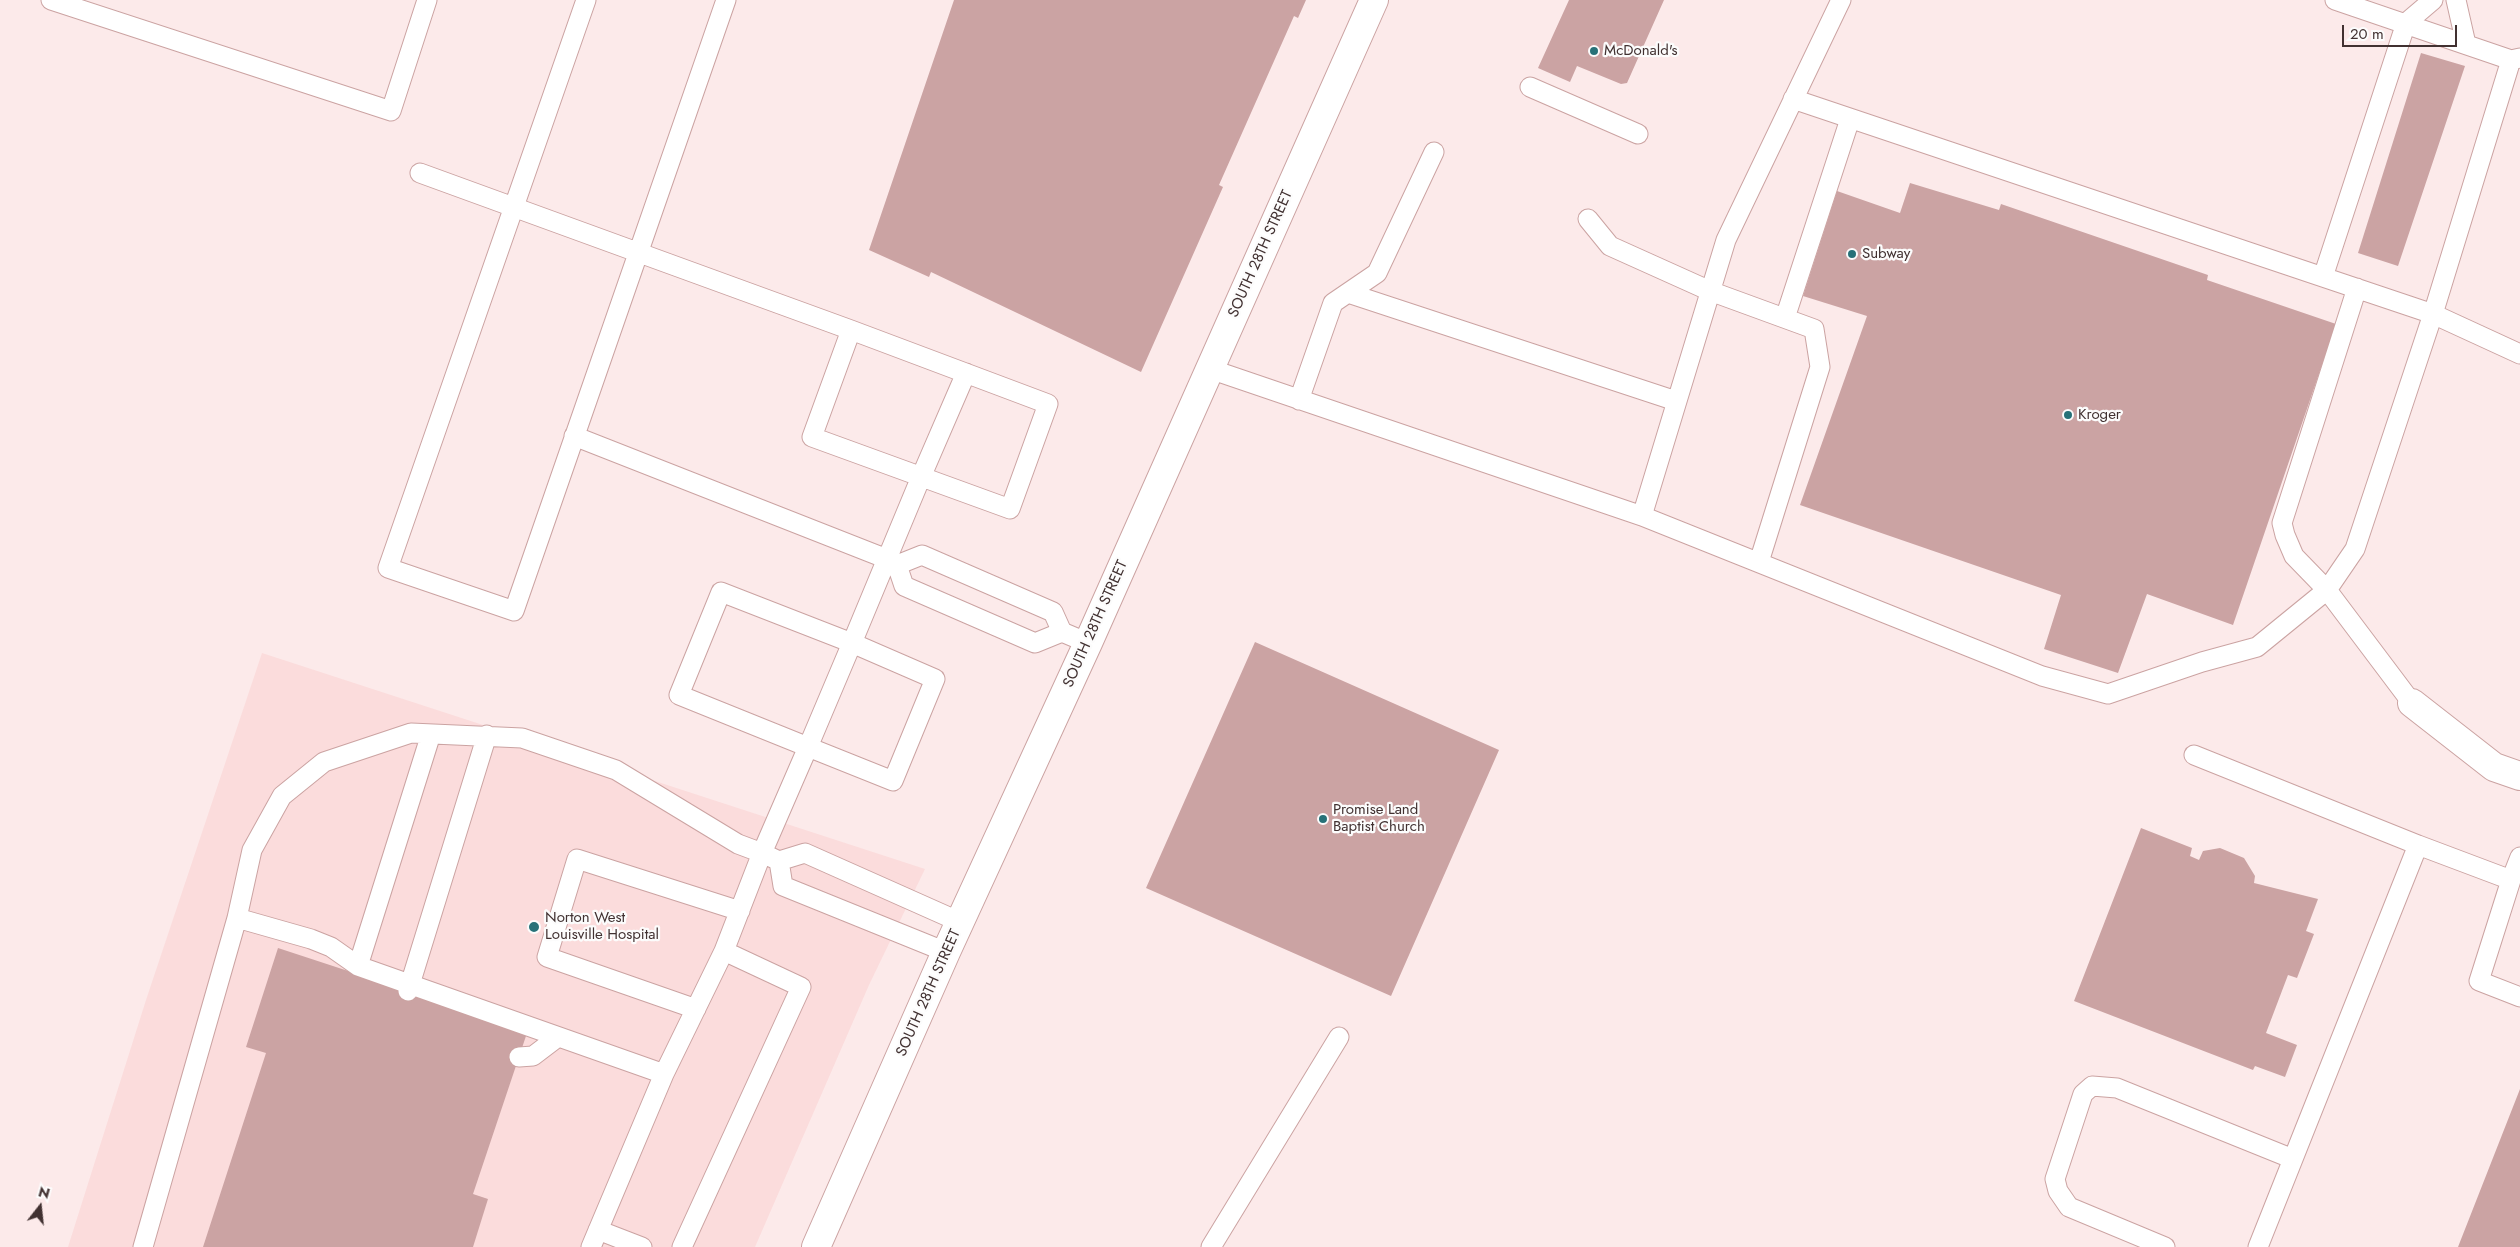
<!DOCTYPE html>
<style>
body{margin:0}
#map{position:relative;width:2520px;height:1247px;overflow:hidden;background:#fceaea;font-family:Jost,sans-serif}
canvas{display:block}
.north{position:absolute;left:15px;top:1182px;width:50px;height:50px;-webkit-text-stroke:4px #fcfcfc;paint-order:stroke;rotate:16deg;font-size:14px;font-weight:700;line-height:20px;text-align:center;color:#413131}
.north::after{content:'';display:block;margin:auto;width:18px;height:22px;background:#413131;clip-path:polygon(50% 0,100% 100%,50% 72%,0 100%)}
.scale{position:absolute;left:2342px;top:25px;width:115px;height:22px;box-sizing:border-box;border:2px solid #413131;border-top:0;padding-left:6px;font-size:15px;line-height:18px;white-space:nowrap;color:#413131;-webkit-text-stroke:4px #fcfcfc;paint-order:stroke}
</style>
<div id="map">
<canvas width="2520" height="1247"></canvas>
<div class="north">N</div>
<div class="scale">20 m</div>
</div>
<script>
const ctx = document.querySelector('canvas').getContext('2d');
ctx.lineJoin = 'round';
function paint(path, color) { ctx.fillStyle = color; ctx.fill(path, 'evenodd'); }
const poly = rows => new Path2D(rows.map(r => 'M' + r).join(''));
function stroke(path, color, width, dash) { ctx.strokeStyle = color; ctx.lineWidth = width; ctx.lineCap = dash ? 'butt' : 'round'; ctx.setLineDash(dash || []); ctx.stroke(path); }
function label(font, color, halo, rows, align = 'center') {
  ctx.font = font + ' Jost,sans-serif'; ctx.lineWidth = 4.5; ctx.setLineDash([]); ctx.textBaseline = 'middle'; ctx.strokeStyle = halo; ctx.fillStyle = color; for (const [text, x, y, turn = 0] of rows) {
    ctx.save(); ctx.translate(x, y); ctx.rotate((+turn || 0) * Math.PI / 180); ctx.textAlign = isNaN(turn) ? turn : align; if (halo) ctx.strokeText(text, 0, 0); ctx.fillText(text, 0, 0); ctx.restore();
  }
}
const built = poly([
 [262,653,925,869,869,985,755,1247,68,1247,146,1000]
]);
const building = poly([
 [954,0,1306,0,1298,18,1294,16,1219,185,1223,187,1141,372,931,272,929,277,869,250],
 [1569,0,1664,0,1627,83,1621,84,1577,66,1570,82,1538,68],
 [2421,53,2465,66,2398,266,2358,253],
 [1910,183,1999,210,2001,204,2208,275,2207,280,2336,324,2233,625,2147,594,2118,673,2044,649,2061,595,1800,505,1867,316,1803,296,1837,191,1900,213],
 [1255,642,1499,750,1391,996,1146,888],
 [2141,828,2192,848,2190,856,2199,860,2203,851,2220,848,2244,858,2255,876,2254,883,2318,899,2306,931,2314,934,2297,978,2288,975,2266,1033,2297,1045,2285,1077,2255,1066,2253,1070,2074,1001],
 [278,948,528,1030,473,1194,488,1199,473,1247,203,1247,266,1053,246,1047],
 [2520,1089,2520,1247,2458,1247]
]);
const lane = poly([
 [51,0,391,111,427,0],
 [586,0,388,568,514,611,726,0],
 [2335,0,2511,60,2520,58],
 [2456,0,2466,44],
 [2511,60,2433,314,2520,354],
 [1530,87,1638,134],
 [1793,99,2433,314,2355,549,2327,590,2412,703],
 [420,173,851,330,1048,404,1010,509,812,437,851,330],
 [1588,219,1610,246,1710,291,1814,329,1820,367,1759,562],
 [2323,277,2406,23,2433,0],
 [1348,293,1676,401],
 [1785,318,1850,119],
 [1210,369,1642,516,2042,676,2108,694,2202,662,2257,647,2327,590,2294,556,2285,535,2282,523,2357,288],
 [1299,400,1333,303,1377,273,1434,152],
 [574,436,887,559,897,565,904,586,1035,643,1062,632,1088,643],
 [1642,516,1726,240,1841,0],
 [897,565,922,555,1053,612,1062,632],
 [2194,755,2418,845],
 [779,861,783,886,946,952],
 [2511,880,2520,857],
 [237,918,311,939,331,947,358,966,664,1074],
 [960,922,805,853,779,861,762,853,808,747,893,781,935,679,852,643,721,592,679,695,808,747,852,643,921,477,966,373],
 [358,966,431,734],
 [408,991,487,735],
 [696,1009,547,957,577,859,740,911],
 [519,1057,533,1056,558,1037],
 [598,1230,642,1247],
 [143,1247,237,918,252,850,282,796,324,762,411,733,522,738,616,770,738,844,762,853,724,951,664,1074,591,1247],
 [682,1247,801,987,724,951],
 [1211,1247,1339,1037],
 [2165,1247,2069,1207,2058,1191,2055,1179,2083,1094,2092,1086,2117,1088,2293,1159],
 [2258,1247,2418,845,2511,880,2479,981,2520,997]
]);
const street = poly([
 [2412,703,2494,767,2520,776],
 [816,1247,946,952,1088,643,1374,0]
]);
const markers = [
 [1594,51,5,"#277178"],
 [1852,254,5,"#277178"],
 [2068,415,5,"#277178"],
 [1323,819,5,"#277178"],
 [534,927,6,"#277178"]
];
const poiNames = [
 ["McDonald's",1604,51],
 ["Subway",1862,254],
 ["Kroger",2078,415],
 ["Promise Land",1333,810],
 ["Baptist Church",1333,827],
 ["Norton West",545,918],
 ["Louisville Hospital",545,935]
];
const streetNames = [
 ["SOUTH 28TH STREET",1261,254,-66],
 ["SOUTH 28TH STREET",1096,624,-66],
 ["SOUTH 28TH STREET",929,993,-66]
];
paint(built, '#fbdcdc');
paint(building, '#cba3a3');
stroke(lane, '#cba3a2', 21);
stroke(street, '#cba3a2', 30);
stroke(lane, '#fff', 19);
stroke(street, '#fff', 28);
for (const [x, y, r, color] of markers) { const dot = new Path2D(); dot.arc(x, y, r, 0, 2 * Math.PI); ctx.fillStyle = color; ctx.fill(dot); stroke(dot, '#fcfcfc', 2); }
label('15px', '#413131', '#fcfcfc', poiNames, 'left');
label('15px', '#413131', '#fcfcfc', streetNames);
</script>
